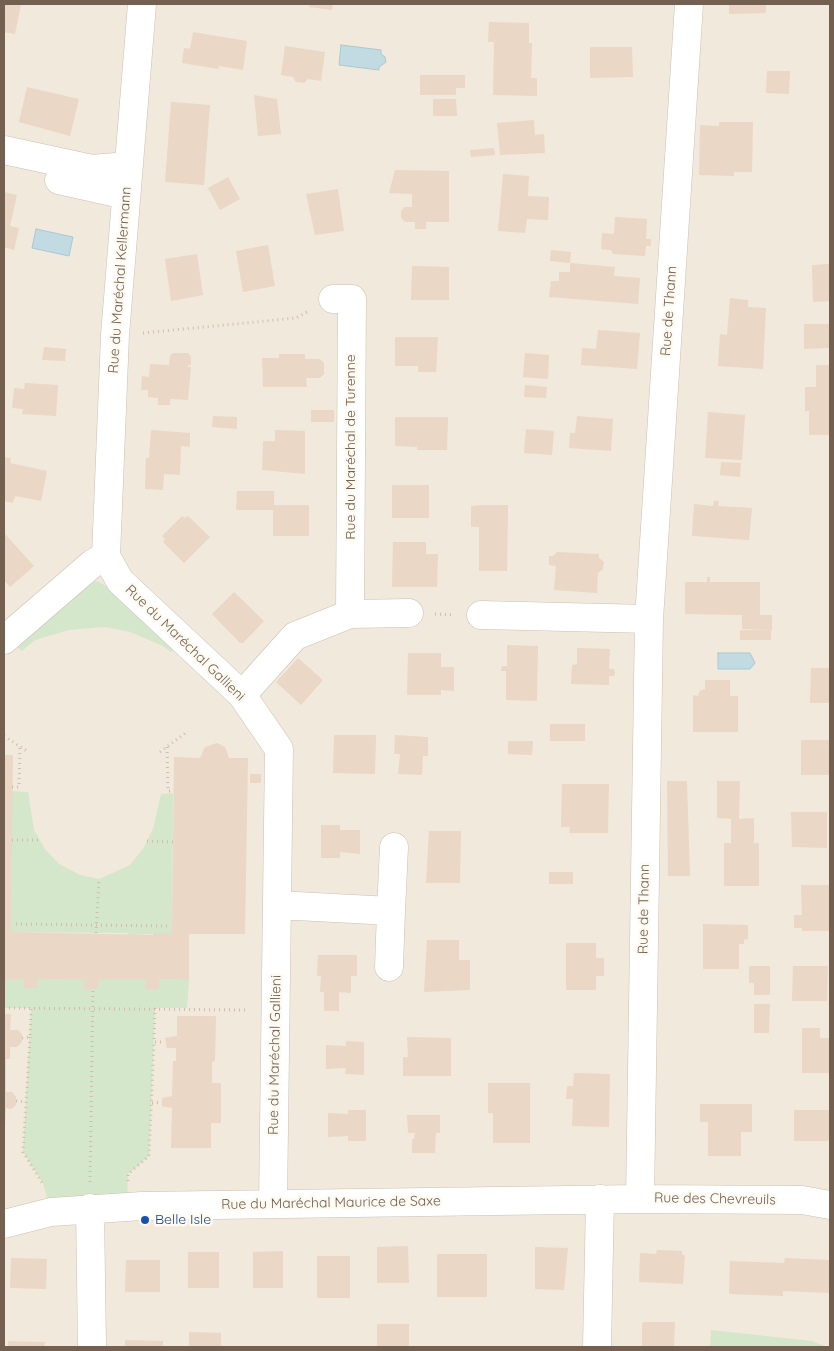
<!DOCTYPE html>
<meta charset="utf-8">
<style>
body{margin:0}
#map{position:relative;width:834px;height:1351px;overflow:hidden;background:#faf6ec;font-family:Quicksand,sans-serif}
canvas{display:block}
.frame{position:absolute;inset:0;border:5px solid #736051;pointer-events:none}
</style>
<div id="map">
<canvas width="834" height="1351"></canvas>
<div class="frame"></div>
</div>
<script>
const ctx = document.querySelector('canvas').getContext('2d');
ctx.lineJoin = 'round';
function paint(path, color) { ctx.fillStyle = color; ctx.fill(path, 'evenodd'); }
const poly = rows => new Path2D(rows.map(r => 'M' + r).join(''));
function stroke(path, color, width, dash) { ctx.strokeStyle = color; ctx.lineWidth = width; ctx.lineCap = dash ? 'butt' : 'round'; ctx.setLineDash(dash || []); ctx.stroke(path); }
function label(font, color, halo, rows, align = 'center') {
  ctx.font = font + ' Quicksand,sans-serif'; ctx.lineWidth = 5; ctx.setLineDash([]); ctx.textBaseline = 'middle'; ctx.strokeStyle = halo; ctx.fillStyle = color; for (const [text, x, y, turn = 0] of rows) {
    ctx.save(); ctx.translate(x, y); ctx.rotate((+turn || 0) * Math.PI / 180); ctx.textAlign = isNaN(turn) ? turn : align; if (halo) ctx.strokeText(text, 0, 0); ctx.fillText(text, 0, 0); ctx.restore();
  }
}
const residential = poly([
 [4,4,830,4,830,1347,4,1347]
]);
const green = poly([
 [97,581,115,591,174,649,171,652,163,646,130,632,105,627,69,630,35,640,22,651,17,647,80,588],
 [12,791,28,792,34,830,45,849,59,864,80,875,99,879,130,865,143,849,153,829,161,794,173,793,172,933,129,935,128,933,11,932],
 [4,979,24,979,24,988,37,988,38,979,85,980,85,989,98,989,99,979,146,979,145,989,159,989,159,979,189,980,187,1008,155,1008,149,1156,128,1174,127,1206,51,1212,43,1183,23,1152,31,1008,4,1008],
 [711,1330,812,1341,827,1347,710,1347]
]);
const water = poly([
 [341,45,381,50,381,54,385,57,386,62,379,67,379,70,339,65,341,45],
 [36,229,73,237,69,256,32,248,36,229],
 [718,653,750,653,755,663,750,669,718,669,718,653]
]);
const building = poly([
 [4,4,21,4,15,34,4,32],
 [310,4,333,4,332,10,309,7],
 [729,4,766,4,766,13,729,14],
 [489,22,529,23,529,43,532,43,531,78,537,78,537,96,493,95,494,42,488,42],
 [193,32,247,41,243,70,219,66,218,69,182,63,184,48,190,49],
 [285,46,325,52,321,81,308,79,304,83,296,82,293,77,281,75],
 [590,47,632,47,633,77,590,78],
 [767,71,790,71,789,94,766,93],
 [420,75,465,75,465,88,456,88,456,95,420,95],
 [27,87,79,99,70,136,19,122],
 [254,95,277,99,281,134,258,136],
 [433,99,456,99,457,116,433,116],
 [171,102,210,105,204,185,165,182],
 [534,120,535,135,544,134,545,153,500,155,497,123],
 [719,122,753,122,752,172,734,172,734,176,699,175,700,125,719,126],
 [494,148,495,155,471,157,470,150],
 [395,170,449,171,449,222,426,222,426,229,415,229,415,222,405,222,401,218,401,211,405,207,412,207,412,194,389,193],
 [503,174,529,176,528,196,549,197,548,220,527,219,525,233,498,231],
 [228,177,240,199,220,210,208,188],
 [338,189,344,231,315,235,306,194],
 [4,192,17,195,10,226,19,228,14,250,4,247],
 [615,217,647,219,646,239,651,239,651,246,646,246,645,256,613,254,611,250,601,249,602,233,614,234],
 [268,245,275,286,243,292,236,251],
 [551,250,571,252,570,263,550,261],
 [197,254,203,295,171,301,165,259],
 [570,263,615,267,614,276,640,278,638,304,549,297,551,281,559,281,559,272,570,272],
 [830,264,830,301,813,302,812,265],
 [412,266,449,267,449,300,411,300],
 [730,298,748,300,748,307,766,308,763,369,718,366,720,334,727,335],
 [804,324,830,324,830,348,804,349],
 [598,330,640,333,637,369,581,365,582,348,596,349],
 [395,337,438,337,436,372,418,372,418,366,395,366],
 [44,347,66,349,65,361,42,360],
 [173,353,188,353,191,357,191,364,187,367,191,367,188,400,170,399,170,405,158,405,158,398,148,397,148,390,141,390,142,376,149,377,150,364,169,365,170,356],
 [525,353,549,355,548,379,523,377],
 [279,354,305,354,305,359,320,359,324,363,324,374,320,378,306,378,307,387,263,387,262,358,279,358],
 [816,365,830,365,830,435,809,435,809,411,805,411,805,387,816,387],
 [25,383,58,385,56,416,22,414,23,409,12,408,14,388,24,389],
 [525,385,547,387,546,398,524,397],
 [311,410,334,410,334,422,311,422],
 [708,412,745,415,742,460,705,458],
 [213,416,237,417,237,429,212,427],
 [577,416,613,419,611,451,569,448,570,433,575,433],
 [395,417,448,417,447,450,417,450,417,447,395,446],
 [526,429,554,431,552,455,524,453],
 [151,430,190,433,190,447,181,446,180,475,164,474,163,490,145,489,146,458,149,458],
 [275,430,305,431,305,474,262,470,263,441,275,441],
 [4,457,11,458,10,463,47,471,41,501,15,496,13,503,4,501],
 [721,462,741,463,740,477,720,475],
 [392,485,429,485,429,518,392,518],
 [237,491,274,491,274,505,309,505,309,536,273,536,273,510,236,510],
 [714,501,719,501,718,506,752,508,749,540,692,536,694,504,713,506],
 [480,505,508,505,507,571,479,571,479,527,471,527,471,506],
 [182,516,185,518,188,516,210,537,184,563,163,542,165,539,162,536],
 [4,533,34,566,10,587,4,580],
 [393,542,426,542,426,554,438,554,437,587,392,587],
 [557,552,599,554,599,558,604,562,603,569,598,573,597,593,554,590,556,566,549,565,549,556,553,556],
 [707,577,710,577,710,582,760,582,760,615,772,615,772,630,742,629,742,615,685,614,685,582,707,582],
 [234,592,264,621,243,643,240,643,212,614],
 [740,630,771,630,771,640,740,640],
 [507,645,538,646,537,701,506,700,506,671,501,671,502,666,507,666],
 [577,648,610,649,609,669,614,669,615,673,614,676,609,676,609,685,571,684,572,665,577,664],
 [408,653,441,653,441,667,454,667,454,691,441,690,441,695,407,695],
 [298,658,323,680,301,705,276,682],
 [811,668,830,668,830,703,810,703],
 [705,680,730,680,730,696,738,696,738,732,693,732,693,695,698,696,700,691,705,689],
 [550,724,585,724,585,741,550,741],
 [334,735,376,735,375,774,333,773],
 [395,735,428,737,428,756,423,756,422,775,398,774,400,754,394,754],
 [801,740,830,740,830,775,801,775],
 [508,741,533,741,532,755,508,754],
 [217,743,225,747,229,758,248,758,245,934,189,934,189,980,159,979,159,989,145,989,146,979,99,979,98,989,84,989,85,980,38,979,37,988,24,988,24,979,4,979,4,755,13,755,11,932,153,935,153,933,172,933,174,757,200,758,205,747],
 [250,774,261,774,261,783,250,783],
 [667,781,687,781,690,876,668,876],
 [717,781,740,781,739,819,754,818,754,843,759,843,759,886,724,886,724,843,731,843,731,819,717,818],
 [562,784,609,784,608,833,569,833,570,827,561,827],
 [791,812,827,812,827,848,792,847],
 [321,825,340,825,340,830,360,830,360,854,340,852,340,858,321,858],
 [429,831,461,831,460,883,426,883],
 [549,872,573,872,573,884,549,884],
 [801,885,830,885,830,931,802,931,802,928,794,928,794,915,802,915],
 [703,924,748,925,748,939,744,940,744,944,739,944,739,969,703,969],
 [427,940,459,940,459,960,470,960,470,990,424,992],
 [566,943,596,943,596,958,604,958,604,976,596,976,596,990,566,990],
 [318,955,357,955,357,976,351,976,351,993,339,992,339,1011,324,1011,324,992,320,992,321,976,317,976],
 [749,966,770,966,770,995,754,995,754,983,749,983],
 [793,966,828,966,827,1001,792,1001],
 [754,1004,770,1004,769,1033,754,1033],
 [4,1014,11,1014,10,1030,18,1030,22,1034,22,1042,17,1047,10,1047,10,1059,6,1059,6,1092,12,1092,16,1097,16,1105,11,1109,6,1108,5,1125],
 [177,1016,216,1016,215,1061,212,1062,212,1083,221,1083,221,1123,211,1123,211,1148,171,1148,172,1108,162,1106,162,1098,172,1096,173,1061,176,1061,176,1048,167,1048,165,1038,177,1036],
 [802,1028,820,1028,820,1038,830,1038,830,1073,802,1073],
 [407,1037,451,1038,451,1076,403,1076,403,1057,408,1057],
 [346,1041,364,1042,364,1075,345,1074,346,1068,326,1069,326,1045,346,1046],
 [574,1073,610,1074,609,1127,572,1126,573,1099,566,1099,567,1086,573,1086],
 [488,1083,530,1083,530,1143,493,1143,493,1113,488,1113],
 [700,1104,752,1104,752,1132,741,1132,741,1156,708,1156,708,1122,700,1122],
 [348,1110,366,1110,366,1141,348,1141,348,1136,328,1137,328,1113,348,1114],
 [794,1110,830,1110,830,1141,794,1141],
 [407,1115,440,1115,440,1133,436,1133,435,1153,412,1153,412,1139,414,1139,415,1133,408,1133],
 [408,1246,409,1283,377,1283,377,1247],
 [535,1247,568,1248,564,1290,535,1289],
 [657,1250,682,1251,682,1255,685,1255,683,1284,639,1282,640,1253,656,1254],
 [283,1251,283,1288,253,1288,253,1252],
 [188,1252,219,1252,219,1288,188,1288],
 [437,1254,487,1254,487,1297,437,1297],
 [317,1256,350,1256,350,1298,317,1298],
 [11,1258,47,1259,46,1289,10,1288],
 [785,1258,830,1260,830,1293,783,1291,783,1296,729,1294,730,1261,784,1263],
 [126,1260,160,1260,160,1292,125,1292],
 [644,1322,675,1322,674,1347,642,1347,642,1324],
 [377,1324,409,1324,409,1347,377,1347],
 [189,1332,221,1333,221,1347,189,1347],
 [125,1340,163,1341,163,1347,125,1347],
 [8,1341,45,1342,44,1347,8,1347]
]);
const path = poly([
 [143,333,296,318,309,311],
 [435,614,454,615],
 [4,736,27,751],
 [167,747,168,791,173,791],
 [160,752,187,732],
 [12,787,19,787,20,746],
 [12,840,39,840],
 [147,841,173,842],
 [16,924,167,926],
 [96,933,99,879],
 [4,1008,248,1010],
 [155,1008,154,1042,165,1042],
 [30,1037,23,1152,44,1186],
 [22,1038,30,1037,31,1008],
 [16,1101,26,1102],
 [152,1103,162,1102],
 [128,1181,128,1174,149,1156,154,1042],
 [90,1182,93,989]
]);
const minor = poly([
 [4,150,92,169,128,166],
 [59,180,126,195],
 [106,556,120,581,242,695,279,749,273,1204],
 [106,556,115,335,142,4],
 [350,614,409,613],
 [481,615,649,619],
 [4,640,92,564,106,556],
 [242,695,295,636,350,614,352,299,333,299],
 [277,905,391,911,389,967],
 [391,911,394,847],
 [640,1199,649,619,689,4],
 [90,1208,92,1347],
 [4,1224,51,1212,142,1206,640,1199,802,1200,830,1205],
 [597,1347,600,1199]
]);
const markers = [
 [145,1220,5,"#1a4fb4"]
];
const streetNames = [
 ["Rue du Maréchal Kellermann",120,280,-86],
 ["Rue de Thann",669,311,-86],
 ["Rue du Maréchal de Turenne",351,447,-90],
 ["Rue du Maréchal Gallieni",185,643,44],
 ["Rue de Thann",644,909,-89],
 ["Rue du Maréchal Gallieni",275,1055,-89],
 ["Rue des Chevreuils",715,1199,1],
 ["Rue du Maréchal Maurice de Saxe",331,1203,-1]
];
const transitNames = [
 ["Belle Isle",155,1220]
];
paint(residential, '#f1e9db');
paint(green, '#d4e7cb');
paint(water, '#c2dbe2');
stroke(water, '#aac9d2', 1);
paint(building, '#ead7c5');
stroke(minor, '#ccbfb3', 29);
stroke(path, '#d2bdaa', 3, [1, 4]);
stroke(minor, '#fff', 28);
for (const [x, y, r, color] of markers) { const dot = new Path2D(); dot.arc(x, y, r, 0, 2 * Math.PI); ctx.fillStyle = color; ctx.fill(dot); stroke(dot, '#fdfaf2', 2); }
label('14px', '#736051', '#fdfaf2', streetNames);
label('14px', '#164399', '#fdfaf2', transitNames, 'left');
</script>
